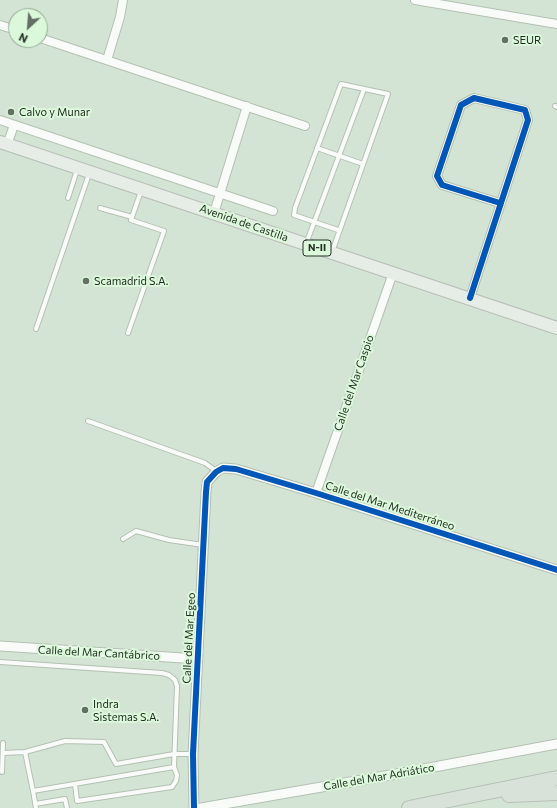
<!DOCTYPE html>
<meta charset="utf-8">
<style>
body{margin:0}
#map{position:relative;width:557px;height:808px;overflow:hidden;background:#d4e4d4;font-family:Commissioner,sans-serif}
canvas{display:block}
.north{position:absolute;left:8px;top:8px;width:40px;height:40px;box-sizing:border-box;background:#dbf8da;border:1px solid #92a892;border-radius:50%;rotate:206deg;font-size:11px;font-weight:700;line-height:16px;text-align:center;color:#253025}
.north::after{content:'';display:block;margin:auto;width:14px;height:18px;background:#626f62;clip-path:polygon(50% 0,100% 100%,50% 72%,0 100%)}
</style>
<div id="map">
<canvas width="557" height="808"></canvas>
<div class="north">N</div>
</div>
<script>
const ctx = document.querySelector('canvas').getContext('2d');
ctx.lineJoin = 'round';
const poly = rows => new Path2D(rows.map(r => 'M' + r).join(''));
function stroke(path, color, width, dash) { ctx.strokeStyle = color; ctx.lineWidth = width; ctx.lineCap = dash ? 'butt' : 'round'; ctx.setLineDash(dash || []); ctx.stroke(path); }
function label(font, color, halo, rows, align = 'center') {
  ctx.font = font + ' Commissioner,sans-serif'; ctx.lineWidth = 4; ctx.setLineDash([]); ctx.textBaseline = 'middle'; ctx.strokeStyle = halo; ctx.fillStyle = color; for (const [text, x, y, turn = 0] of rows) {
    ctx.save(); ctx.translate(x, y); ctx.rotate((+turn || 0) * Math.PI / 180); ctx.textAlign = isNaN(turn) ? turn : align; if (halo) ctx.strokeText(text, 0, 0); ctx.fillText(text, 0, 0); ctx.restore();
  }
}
const service = poly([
 [555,106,557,107],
 [317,148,363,164],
 [68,198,77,170],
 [100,208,132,217],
 [306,244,364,89],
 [332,252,388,94,341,84,295,208,294,215,338,230],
 [36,329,89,174],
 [128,333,164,231,131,220,141,191],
 [88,421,205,463,216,471],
 [123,539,136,531,169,540,203,545],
 [0,662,162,673,169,675,175,680,177,686,174,767,33,791,36,808],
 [3,753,25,752],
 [2,772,3,743],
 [75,784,77,801,172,787,176,781,177,775,174,767],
 [33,791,25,752,65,741,104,742,116,764,174,754,193,754],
 [35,804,65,799,67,808]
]);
const minor = poly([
 [415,0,557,24],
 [0,25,16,30],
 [40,38,305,126],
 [107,60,120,17,123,0],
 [0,120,273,211],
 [7,145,14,125],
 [214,213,247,106],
 [470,298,528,120,525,110,474,98,461,105,437,176,442,185,500,203],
 [316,493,393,273]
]);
const tertiary = poly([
 [0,646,198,659],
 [194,808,193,754,206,492,207,482,216,472,223,468,236,469,316,493,557,570],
 [201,808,402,773,557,744]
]);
const primary = poly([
 [0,142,557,328]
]);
const motorway = poly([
 [509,795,557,793],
 [409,808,557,778]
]);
const cycleway = poly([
 [470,298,528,120,525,110,474,98,461,105,437,176,442,185,500,203],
 [194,808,193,754,206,492,207,482,216,472,223,468,236,469,316,493,557,570]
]);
const markers = [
 [505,40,4,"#626f62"],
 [11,112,4,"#626f62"],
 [86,281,4,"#626f62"],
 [85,710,4,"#626f62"]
];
const shields = [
 [317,248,28]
];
const shieldNames = [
 ["N-II",317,248]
];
const poiNames = [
 ["SEUR",513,40],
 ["Calvo y Munar",19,112],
 ["Scamadrid S.A.",94,281],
 ["Indra",93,704],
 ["Sistemas S.A.",93,717]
];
const streetNames = [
 ["Avenida de Castilla",244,223,19],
 ["Calle del Mar Caspio",354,383,-71],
 ["Calle del Mar Mediterráneo",390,506,18],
 ["Calle del Mar Egeo",189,638,-87],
 ["Calle del Mar Cantábrico",99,653,3],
 ["Calle del Mar Adriático",379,777,-10]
];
stroke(service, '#b3c0b2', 6);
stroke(minor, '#b3c0b2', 10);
stroke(tertiary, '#b3c0b2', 11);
stroke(primary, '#b8c0b8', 14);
stroke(motorway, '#b8c0b8', 16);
stroke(service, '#f9fbf9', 4);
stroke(minor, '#f9fbf9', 8);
stroke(tertiary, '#f9fbf9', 9);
stroke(primary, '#e6ece6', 12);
stroke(motorway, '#d9e2d8', 14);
stroke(cycleway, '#0057b8', 6);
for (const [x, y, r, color] of markers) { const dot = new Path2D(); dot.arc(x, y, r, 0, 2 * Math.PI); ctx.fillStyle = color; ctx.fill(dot); stroke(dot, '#dbf8da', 1.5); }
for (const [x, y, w] of shields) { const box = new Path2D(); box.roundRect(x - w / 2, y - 8, w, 16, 3); ctx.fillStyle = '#dbf8da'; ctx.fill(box); stroke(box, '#253025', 1); }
label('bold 10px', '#253025', null, shieldNames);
label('11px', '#253025', '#dbf8da', poiNames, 'left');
label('11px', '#253025', '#dbf8da', streetNames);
</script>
